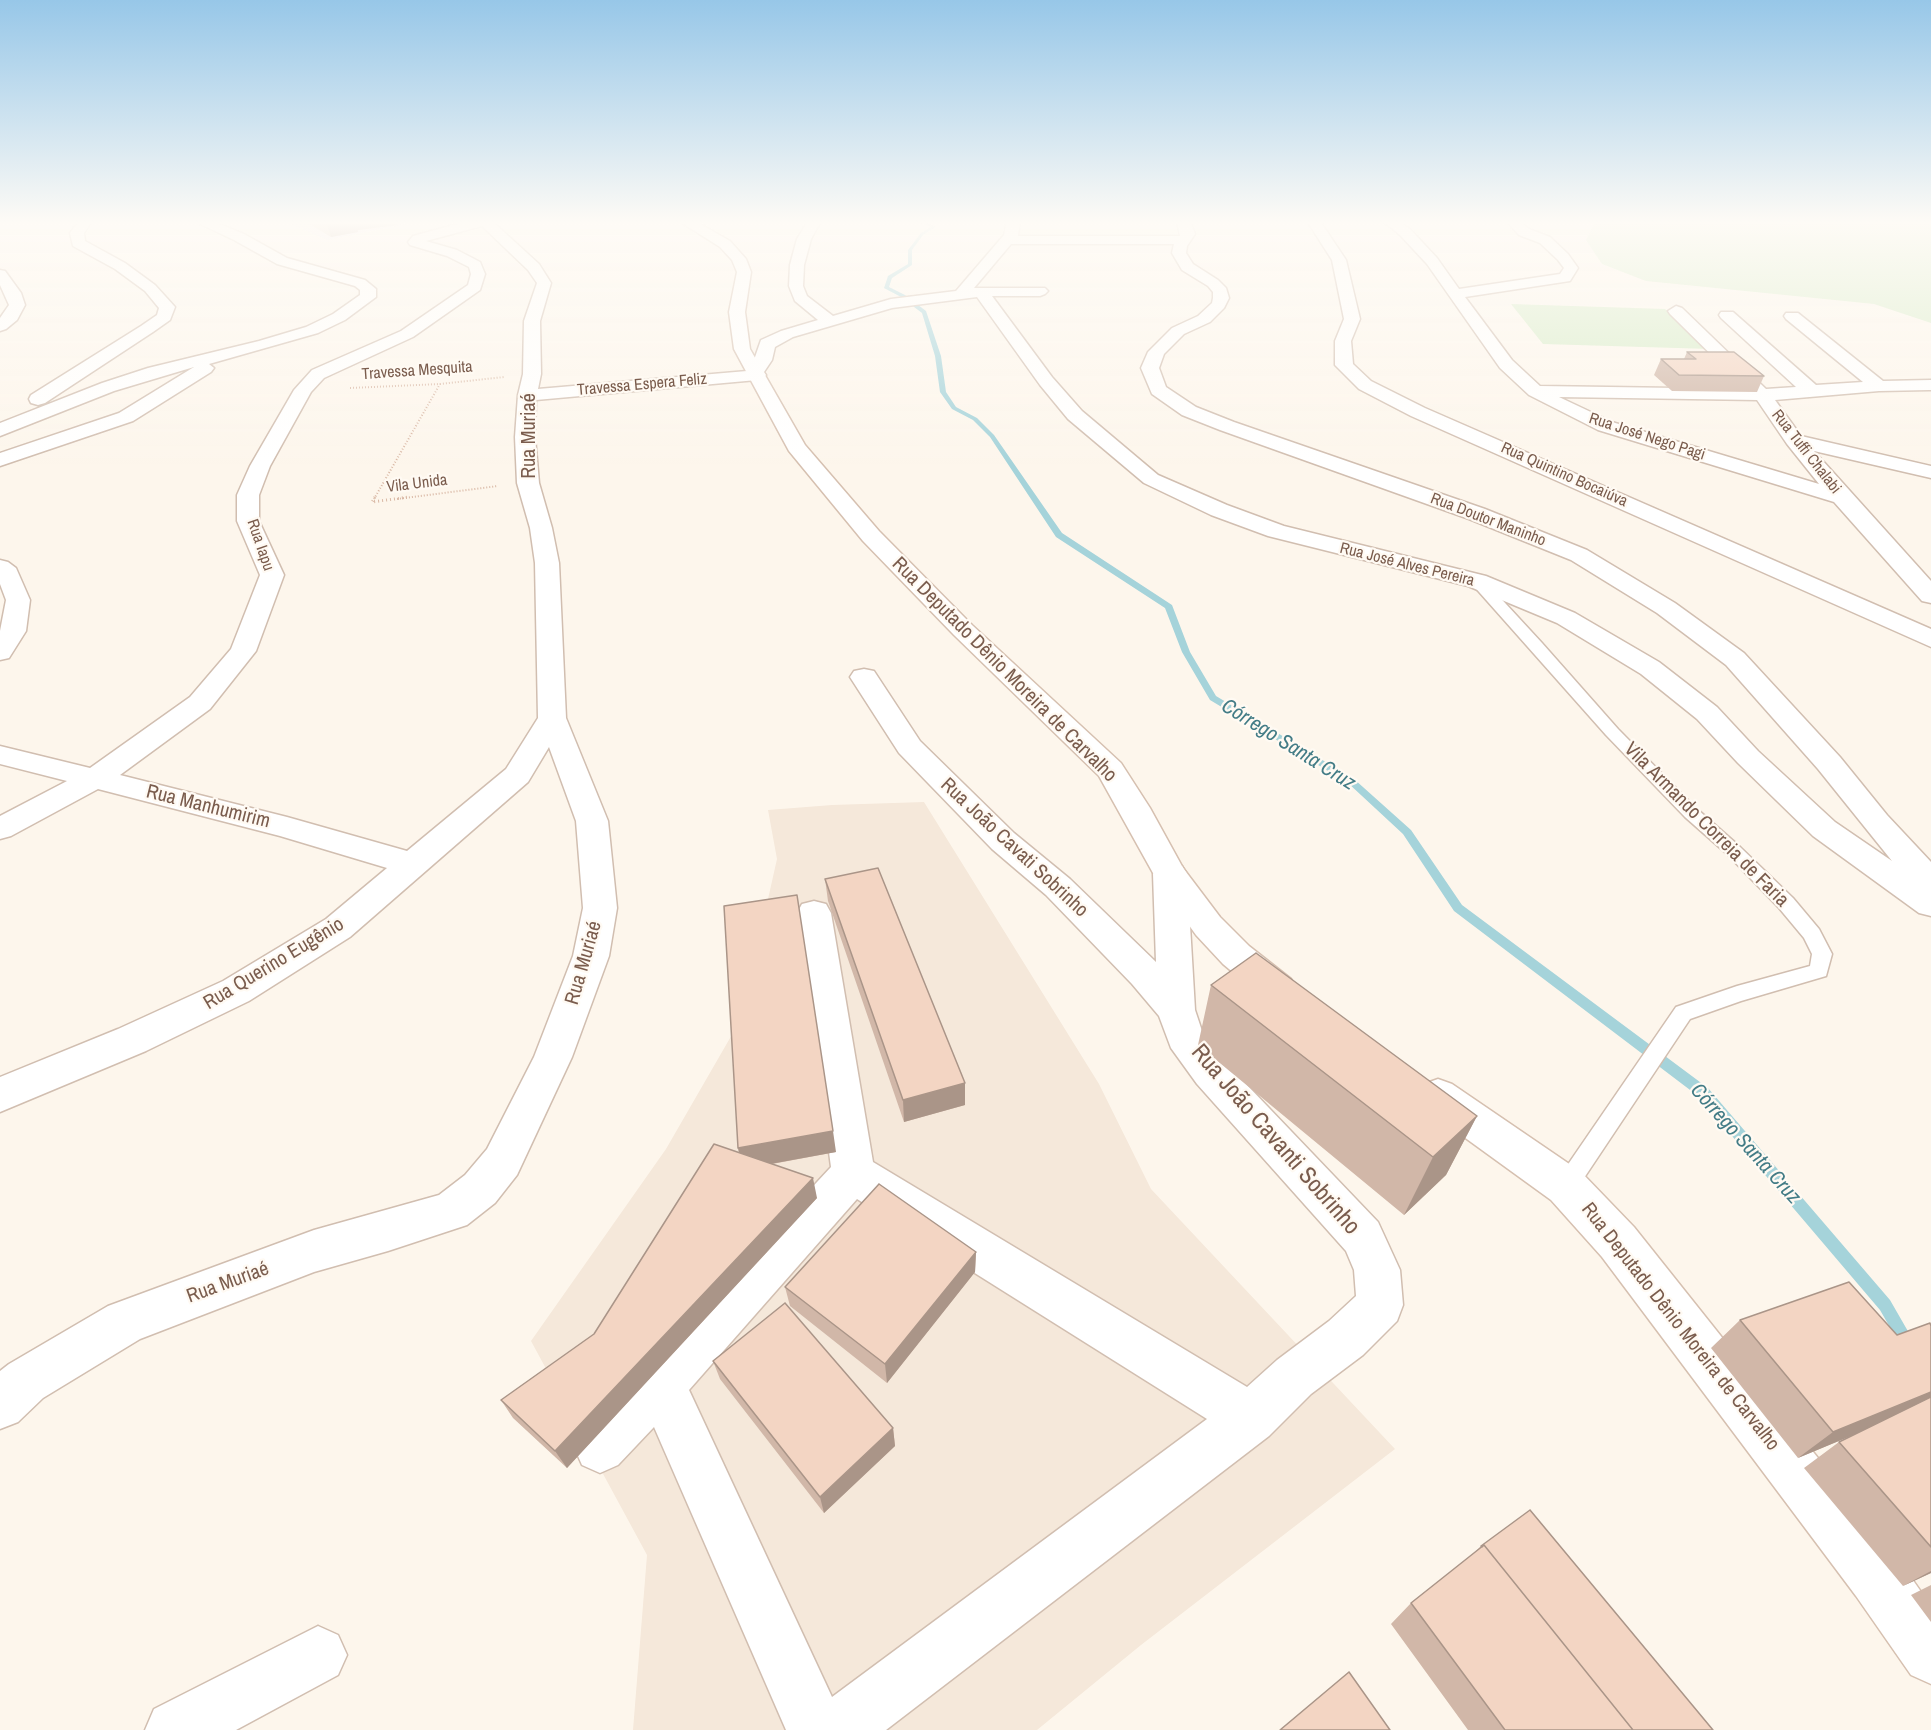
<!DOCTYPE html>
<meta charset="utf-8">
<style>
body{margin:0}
canvas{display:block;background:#fdf6ec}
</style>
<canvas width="1931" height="1730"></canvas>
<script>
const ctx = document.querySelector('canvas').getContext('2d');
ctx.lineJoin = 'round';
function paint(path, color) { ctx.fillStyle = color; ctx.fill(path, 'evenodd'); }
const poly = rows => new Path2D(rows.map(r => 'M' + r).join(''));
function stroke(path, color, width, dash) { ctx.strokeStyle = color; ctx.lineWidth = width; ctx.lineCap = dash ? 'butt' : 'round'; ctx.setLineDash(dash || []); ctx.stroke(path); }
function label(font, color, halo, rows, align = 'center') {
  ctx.font = font + ' "Archivo Narrow",sans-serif'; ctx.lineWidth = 4.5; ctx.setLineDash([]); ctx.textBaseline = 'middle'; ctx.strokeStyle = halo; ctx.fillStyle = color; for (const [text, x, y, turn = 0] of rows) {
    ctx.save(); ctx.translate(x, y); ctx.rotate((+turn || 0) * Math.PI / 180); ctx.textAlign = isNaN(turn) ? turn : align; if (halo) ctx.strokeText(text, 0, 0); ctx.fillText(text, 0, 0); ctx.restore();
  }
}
const residential = poly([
 [924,802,1099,1084,1151,1189,1395,1449,1141,1645,1037,1730,633,1730,647,1555,531,1341,666,1149,741,1019,777,859,768,810,832,805]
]);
const education = poly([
 [285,221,399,221,405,224,327,240]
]);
const green = poly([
 [1595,221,1931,223,1931,323,1874,304,1646,281,1602,264,1586,240],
 [1511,304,1665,309,1710,349,1543,344]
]);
const stream = poly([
 [915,221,922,221,936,227,923,235,912,250,912,265,892,278,889,287,905,295,926,311,941,356,946,392,956,407,977,418,994,435,1062,533,1172,605,1190,652,1216,696,1354,779,1411,830,1462,905,1708,1088,1890,1300,1913,1340,1916,1345,1913,1350,1908,1353,1903,1350,1880,1310,1698,1096,1454,911,1403,834,1348,783,1210,700,1182,652,1165,608,1056,537,990,437,973,420,952,409,940,392,935,356,922,313,901,297,884,288,888,276,908,264,908,250,921,233,931,227,915,221]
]);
const pathFar1 = poly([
 [350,388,440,384,504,377],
 [374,499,440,384],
 [397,499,498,486]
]);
const path = poly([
 [375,497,372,502,409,497]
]);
const lane = poly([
 [1477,577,1482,578,1542,643,1618,729,1697,809,1739,846,1793,898,1819,929,1832,954,1826,976,1741,1001,1690,1019,1574,1193,1566,1196,1558,1193,1554,1186,1558,1179,1676,1007,1737,986,1810,966,1812,954,1804,938,1779,908,1727,854,1685,817,1606,735,1472,584,1470,581,1472,578,1477,577]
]);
const street = poly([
 [79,221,92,221,84,233,85,241,125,263,155,285,175,307,170,320,153,332,45,403,38,405,31,403,29,399,31,395,141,326,157,315,159,308,145,291,115,269,73,246,70,233,79,221],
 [194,221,212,221,244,234,287,258,365,280,376,289,376,297,345,320,318,333,209,364,214,368,211,372,133,421,0,466,0,453,119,413,194,367,114,391,0,436,0,423,102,383,148,368,259,341,306,327,333,314,360,295,360,290,355,286,277,264,234,240,194,221],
 [468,221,492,221,539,264,551,283,540,321,541,374,538,389,747,371,754,360,761,340,781,331,818,320,795,301,789,286,790,265,797,239,808,221,821,221,811,239,804,265,803,286,807,296,833,316,891,299,956,291,1004,235,1007,221,1020,221,1018,236,1180,236,1177,221,1190,221,1195,234,1187,246,1186,253,1193,264,1218,280,1226,288,1229,298,1224,308,1210,322,1184,334,1164,354,1159,368,1166,387,1196,407,1234,422,1485,509,1587,550,1675,603,1744,653,1840,757,1887,815,1931,862,1931,916,1919,913,1813,836,1738,763,1697,719,1641,674,1557,623,1468,586,1268,536,1211,515,1144,483,1068,419,1040,385,977,297,892,308,793,337,775,347,772,360,764,372,766,375,763,379,757,380,536,400,535,437,539,483,552,528,559,563,566,718,608,821,617,908,609,956,572,1057,517,1175,495,1203,467,1225,388,1251,314,1272,140,1339,43,1398,18,1422,0,1429,0,1371,9,1364,108,1306,314,1230,439,1195,465,1175,487,1149,534,1057,573,956,583,908,576,821,549,747,528,782,350,937,249,1001,146,1051,0,1112,0,1077,118,1029,223,981,326,919,387,868,280,836,98,789,11,836,0,839,0,816,67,781,0,764,0,746,90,768,190,697,231,649,260,575,237,521,237,495,250,466,294,390,312,370,401,331,468,285,471,274,469,267,447,256,410,245,408,242,413,236,468,221],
 [482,226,528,270,537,283,524,321,523,374,518,395,515,437,517,483,530,528,535,563,538,718,506,769,407,851,287,817,120,775,210,709,256,651,284,575,259,521,259,495,270,466,311,392,324,378,413,337,480,290,485,274,480,262,457,250,426,241,482,226],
 [1011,244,1174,244,1172,253,1182,270,1208,286,1213,292,1213,298,1212,303,1198,316,1172,328,1148,352,1141,368,1152,394,1182,415,1220,430,1469,519,1571,560,1657,613,1726,665,1818,769,1892,861,1835,822,1758,751,1717,707,1659,662,1575,613,1486,576,1284,526,1227,505,1158,475,1082,411,1052,377,992,296,1040,296,1045,294,1048,291,1045,288,974,288,1011,244],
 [1307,221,1320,221,1346,260,1360,319,1351,341,1353,364,1371,381,1425,408,1931,629,1931,647,1411,416,1359,389,1335,365,1335,341,1344,319,1332,260,1307,221],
 [1383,221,1398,221,1410,229,1437,258,1459,289,1560,274,1564,268,1558,260,1540,243,1519,235,1506,221,1520,221,1529,229,1550,237,1568,254,1578,268,1570,281,1465,297,1512,360,1540,386,1746,389,1670,314,1668,311,1676,306,1682,308,1766,389,1796,387,1721,318,1719,315,1721,312,1733,312,1816,385,1863,382,1786,319,1784,316,1786,313,1798,313,1883,381,1931,380,1931,390,1929,390,1879,391,1775,400,1801,436,1931,466,1931,478,1814,451,1931,581,1931,603,1922,601,1834,502,1598,430,1529,395,1500,368,1427,264,1400,235,1383,221],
 [1559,397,1757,400,1787,444,1819,484,1612,422,1559,397],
 [0,270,5,271,21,293,25,305,17,320,6,329,0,331,0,318,9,305,0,285,0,270],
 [0,560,8,562,16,568,30,600,26,631,9,658,0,660,0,631,6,600,0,584,0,560],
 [864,669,874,671,920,741,1014,833,1070,879,1156,962,1153,874,1158,866,1170,863,1182,866,1187,874,1195,1010,1202,1031,1225,1062,1378,1222,1400,1270,1403,1305,1397,1321,1363,1355,1311,1394,1269,1436,886,1730,786,1730,654,1427,618,1465,600,1473,582,1465,574,1447,582,1429,644,1368,831,1167,797,913,802,904,814,901,826,904,831,913,873,1162,1247,1387,1277,1360,1329,1321,1356,1296,1354,1270,1346,1251,1197,1084,1171,1048,1159,1016,1132,984,1046,895,992,849,899,753,850,677,854,671,864,669],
 [857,1199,1207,1419,832,1697,689,1390,857,1199],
 [318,1626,338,1635,347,1655,338,1675,236,1730,145,1730,154,1709,318,1626]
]);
const secondary = poly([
 [679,221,695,221,730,241,746,259,751,272,745,312,750,349,805,445,879,531,972,625,1121,763,1150,808,1183,868,1220,917,1249,946,1291,979,1296,989,1291,999,1278,1003,1265,999,1223,964,1196,935,1158,882,1099,776,954,635,863,541,789,451,734,349,729,312,737,272,732,260,720,247,679,221],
 [1438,1079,1452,1084,1581,1172,1634,1227,1896,1556,1931,1606,1931,1684,1911,1675,1856,1596,1602,1257,1551,1200,1424,1108,1418,1096,1424,1084,1438,1079]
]);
const wall = poly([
 [304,221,395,221,396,225,358,230,358,232,331,237],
 [1687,352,1764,376,1757,392,1672,391,1654,375,1661,359,1684,359],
 [825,879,965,1083,965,1105,904,1122,828,901],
 [1211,985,1477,1116,1446,1175,1404,1215,1198,1045],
 [738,1148,836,1152,772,1164,817,1198,567,1468,513,1418,501,1400,594,1334,739,1153],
 [976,1252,975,1272,887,1383,790,1306,785,1287],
 [1740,1320,1897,1335,1931,1326,1931,1573,1903,1586,1804,1468,1839,1442,1860,1432,1798,1458,1711,1348],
 [713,1361,893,1428,895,1446,824,1513,720,1379],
 [1481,1546,1713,1730,1468,1730,1391,1624,1411,1603,1472,1555],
 [1931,1585,1931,1622,1911,1595]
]);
const shadedWall = poly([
 [326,221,395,221,396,225,358,230,358,232,331,237],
 [965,1083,965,1105,904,1122,903,1100],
 [1477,1116,1446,1175,1404,1215,1433,1157],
 [833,1131,836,1152,743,1169,738,1148],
 [813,1178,817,1198,567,1468,555,1451],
 [976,1252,975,1272,887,1383,885,1364],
 [1931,1392,1931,1401,1923,1406,1798,1458,1833,1432],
 [893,1428,895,1446,824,1513,820,1497],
 [1931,1571,1931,1573,1903,1586]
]);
const building = poly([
 [1687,352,1734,352,1764,376,1679,375,1661,359,1696,359,1687,352],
 [878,868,965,1083,903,1100,825,879,878,868],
 [797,895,833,1131,738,1148,724,906,797,895],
 [1256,953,1477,1116,1433,1157,1211,985,1256,953],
 [714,1144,813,1178,555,1451,501,1400,594,1334,714,1144],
 [879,1184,976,1252,885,1364,785,1287,879,1184],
 [1849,1282,1897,1335,1930,1323,1931,1326,1931,1392,1833,1432,1740,1320,1849,1282],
 [785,1303,893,1428,820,1497,713,1361,785,1303],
 [1931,1397,1931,1547,1839,1442,1931,1397],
 [1530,1510,1713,1730,1633,1730,1484,1545,1482,1547,1481,1546,1530,1510],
 [1484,1545,1633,1730,1505,1730,1411,1603,1484,1545],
 [1349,1672,1390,1730,1280,1730,1349,1672]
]);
const farStreetnames = [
 ["Travessa Mesquita",417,371,-4],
 ["Travessa Espera Feliz",642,385,-5],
 ["Rua José Nego Pagi",1647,437,18],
 ["Rua Tuffi Chalabi",1806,452,52],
 ["Rua Quintino Bocaiúva",1564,475,24],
 ["Vila Unida",417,484,-7],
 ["Rua Doutor Maninho",1488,520,21],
 ["Rua Iapu",260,545,71],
 ["Rua José Alves Pereira",1407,565,14]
];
const streetNames = [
 ["Rua Muriaé",530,436,-90],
 ["Rua Deputado Dênio Moreira de Carvalho",1004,670,45],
 ["Rua Manhumirim",208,807,14],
 ["Vila Armando Correia de Faria",1706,825,45],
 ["Rua João Cavati Sobrinho",1014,848,43],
 ["Rua Muriaé",584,963,-74],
 ["Rua Querino Eugênio",274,964,-31],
 ["Rua Muriaé",228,1283,-20],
 ["Rua Deputado Dênio Moreira de Carvalho",1680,1327,52]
];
const waterNames = [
 ["Córrego Santa Cruz",1288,745,32],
 ["Córrego Santa Cruz",1745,1144,48]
];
const nearStreetnames = [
 ["Rua João Cavanti Sobrinho",1275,1140,49]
];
paint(residential, '#f5e8da');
paint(education, '#f3e8fa');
paint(green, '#d8ecc9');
paint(stream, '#a5d3da');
stroke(lane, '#d1beb0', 3);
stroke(street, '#d1beb0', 3);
stroke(secondary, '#d6c0b0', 3);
stroke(pathFar1, '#d9b8a5', 2, [1, 2]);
stroke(path, '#d9b8a5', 3, [1, 3]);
paint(lane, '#fff');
paint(street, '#fff');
paint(secondary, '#fff');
paint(wall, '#d1b7a8');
paint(shadedWall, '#aa9588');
paint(building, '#f3d5c3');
stroke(building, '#aa9588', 1.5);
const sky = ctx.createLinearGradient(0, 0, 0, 464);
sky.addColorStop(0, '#97c7e8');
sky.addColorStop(0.48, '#fefbf6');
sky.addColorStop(1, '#fefbf600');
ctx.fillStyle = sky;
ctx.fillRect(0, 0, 1931, 464);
label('16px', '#7a5c4d', '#fffaf3', farStreetnames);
label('20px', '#7a5c4d', '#fffaf3', streetNames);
label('italic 21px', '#437c86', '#fffaf3', waterNames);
label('24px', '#7a5c4d', '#fffaf3', nearStreetnames);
</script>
